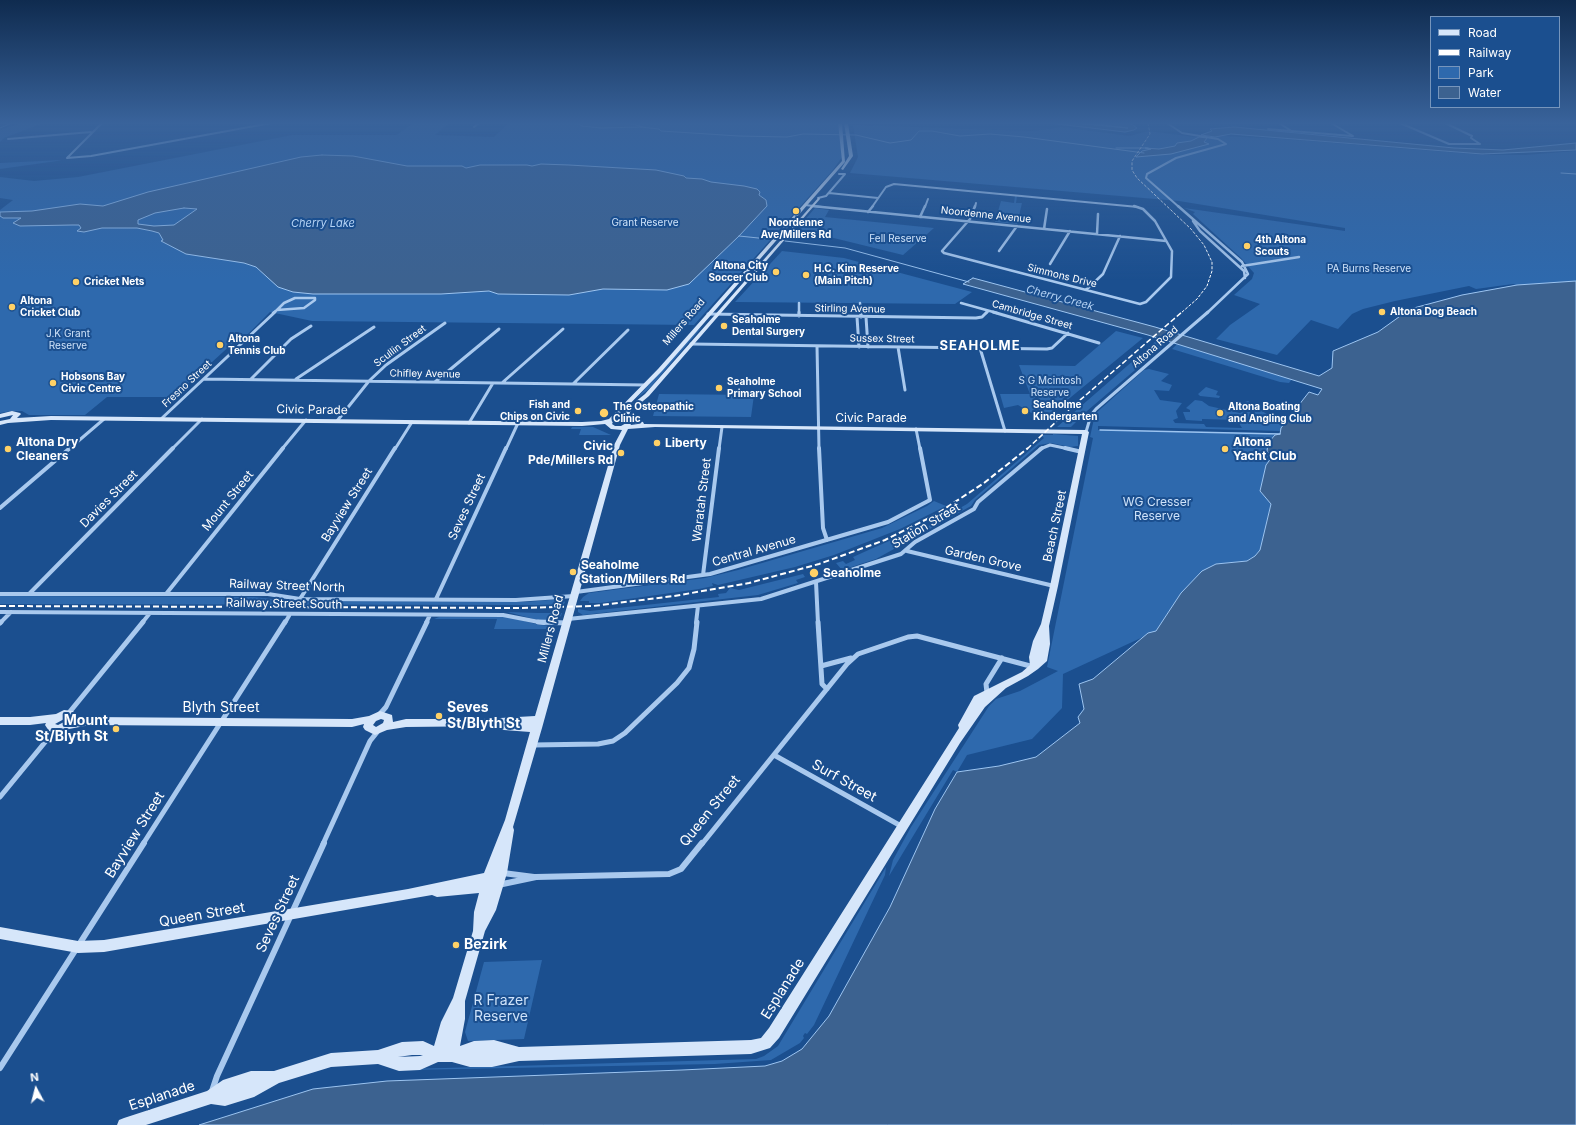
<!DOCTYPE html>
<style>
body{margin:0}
#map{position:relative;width:1576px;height:1125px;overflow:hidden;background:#1b4f8f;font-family:Inter,sans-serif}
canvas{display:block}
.legend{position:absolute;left:1430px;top:16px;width:130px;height:92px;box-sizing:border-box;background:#1b4f8f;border:1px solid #7695bc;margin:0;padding:5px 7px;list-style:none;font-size:12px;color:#fff}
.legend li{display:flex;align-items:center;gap:8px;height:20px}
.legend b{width:20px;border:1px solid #7695bc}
.north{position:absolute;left:16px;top:1069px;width:40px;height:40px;-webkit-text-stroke:3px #1b4f8f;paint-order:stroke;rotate:353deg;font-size:11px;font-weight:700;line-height:16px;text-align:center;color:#fff}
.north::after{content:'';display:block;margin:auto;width:14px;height:18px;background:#fff;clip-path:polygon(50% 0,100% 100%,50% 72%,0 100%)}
</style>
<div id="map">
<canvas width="1576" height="1125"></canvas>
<ul class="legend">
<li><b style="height:5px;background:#d6e6fa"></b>Road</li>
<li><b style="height:5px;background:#fff"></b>Railway</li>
<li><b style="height:11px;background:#2e69ad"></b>Park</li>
<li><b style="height:11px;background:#3c6290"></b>Water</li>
</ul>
<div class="north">N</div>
</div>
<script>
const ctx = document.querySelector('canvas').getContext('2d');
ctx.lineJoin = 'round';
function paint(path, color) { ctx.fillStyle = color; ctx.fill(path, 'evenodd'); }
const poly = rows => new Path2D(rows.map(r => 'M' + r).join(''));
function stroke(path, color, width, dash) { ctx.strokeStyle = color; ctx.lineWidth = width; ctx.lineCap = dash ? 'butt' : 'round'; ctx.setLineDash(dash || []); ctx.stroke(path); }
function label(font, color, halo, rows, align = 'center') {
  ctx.font = font + ' Inter,sans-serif'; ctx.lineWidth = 4; ctx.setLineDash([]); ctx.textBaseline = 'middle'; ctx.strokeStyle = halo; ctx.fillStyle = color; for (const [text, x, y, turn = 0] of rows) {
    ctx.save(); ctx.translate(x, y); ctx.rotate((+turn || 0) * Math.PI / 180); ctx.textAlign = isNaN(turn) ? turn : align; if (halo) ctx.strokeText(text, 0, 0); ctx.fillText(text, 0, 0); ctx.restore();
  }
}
const green = poly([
 [20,123,43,123,4,138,0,142,0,130],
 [413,123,449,123,435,135,494,137,509,123,838,123,842,157,833,170,694,325,312,321,270,312,246,336,235,341,174,397,107,397,85,415,29,415,22,411,12,411,0,413,0,210,13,200,0,198,0,177,34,181,78,177,292,135,397,135],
 [853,125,1032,131,1062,127,1130,136,1148,131,1195,137,1224,136,1283,139,1485,155,1525,155,1576,151,1576,362,1319,376,1332,368,1333,351,1378,332,1410,309,1462,295,1516,285,1513,284,1476,289,1469,286,1395,301,1363,309,1352,314,1338,329,1311,320,1277,355,1216,339,1230,325,1260,304,1234,295,1252,279,1254,273,1241,258,1193,214,1195,212,1184,208,1345,231,1345,228,1179,201,850,173,858,157],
 [62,160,57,161,0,169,0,163],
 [1015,196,1017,196,1016,203,1022,203,1017,224,995,222,1001,201,1014,203],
 [815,208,829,210,825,217,934,228,903,255,797,229],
 [782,251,844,258,972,292,955,304,735,302],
 [702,327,649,389,636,399,696,332],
 [1116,331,1143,338,1043,420,1018,405,1004,408,1000,394,1030,394,1019,365,1075,366],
 [1155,337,1169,341,1087,411,1071,427,1057,427,1142,353,1146,353,1143,352,1155,342],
 [1177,344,1292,379,1289,383,1280,382,1172,349],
 [1149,369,1169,374,1161,381,1172,385,1169,391,1154,390,1160,400,1182,403,1176,411,1178,418,1173,420,1175,423,1204,424,1206,427,1242,428,1237,420,1202,419,1202,421,1186,420,1183,412,1190,412,1190,410,1186,408,1195,400,1202,401,1209,406,1240,413,1242,412,1238,410,1249,412,1254,411,1253,408,1242,403,1248,401,1268,415,1279,417,1282,414,1290,417,1280,431,1098,426,1098,430,1262,433,1275,435,1268,443,1267,451,1272,457,1271,504,1260,550,1255,556,1247,561,1216,564,1181,593,1156,631,1063,674,1062,708,1032,739,967,755,957,772,953,770,889,876,893,860,911,827,989,706,996,699,1020,691,1058,671,1047,667,1093,438,1090,437,1095,414,1144,370],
 [1206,387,1218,391,1216,395,1220,396,1219,398,1200,396,1198,394],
 [755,390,766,390,765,396,754,395,751,417,653,416,659,394,754,395],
 [572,427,593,427,611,435,579,435,581,429,571,429],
 [1053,434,1078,436,1078,446,1070,447,1051,443,1039,445,975,500,971,506,876,559,842,570,836,563,843,561,846,564,855,560,853,557,873,548,910,532,916,533,967,504,1044,438,1042,436,1043,435,1053,435],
 [934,501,946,506,900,529,834,555,795,567,718,585,712,583,713,586,699,589,600,603,589,603,589,601,580,601,583,597,589,593,705,578,738,570,882,528,927,506],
 [803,574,805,577,796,580,798,583,758,595,583,615,578,612,578,609,590,611,719,597,718,594,726,593,730,588,739,590],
 [0,596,254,597,291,601,526,602,561,599,565,602,564,604,538,605,0,604],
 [507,612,538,613,562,613,561,616,553,621,538,620],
 [439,617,508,617,540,625,554,626,553,629,494,629,497,619,434,619],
 [886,867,885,875,814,1025,807,1034,805,1033,803,1036,804,1038,800,1043,771,1060,715,1064,407,1070,409,1069,756,1059,764,1056,778,1046],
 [542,960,524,1039,468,1041,465,1032,484,962]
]);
const water = poly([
 [576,123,629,123,643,127,601,128,582,126,576,123],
 [1049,123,1075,123,1128,128,1084,123,1130,123,1137,128,1134,130,1125,132,1049,123],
 [1234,127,1454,148,1503,150,1576,143,1576,150,1482,154,1231,134,1215,137,1201,135,1212,131,1210,129,1234,127],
 [1199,137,1207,138,1204,142,1209,144,1171,154,1136,157,1142,151,1151,149,1145,148,1159,149,1175,146,1177,143,1191,141,1199,137],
 [322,155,353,156,407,166,462,166,466,168,480,165,527,165,532,166,541,164,569,165,656,170,684,176,686,178,702,179,711,182,744,186,757,189,760,192,759,195,766,200,767,206,739,236,689,284,667,290,603,289,569,295,498,294,489,291,441,294,313,294,293,292,278,287,256,267,244,263,186,254,161,241,163,240,159,233,152,231,137,228,102,228,84,232,77,231,81,228,79,225,72,225,20,226,13,223,21,218,3,218,0,216,0,212,32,211,80,204,103,206,148,192,301,157,322,155],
 [184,208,197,209,174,225,154,226,138,224,138,220,155,213,184,208],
 [973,278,1155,327,1319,376,1332,368,1333,351,1378,332,1410,309,1462,295,1517,285,1576,281,1576,1125,199,1125,313,1089,387,1081,682,1070,765,1066,782,1061,802,1049,829,1016,890,907,935,809,957,772,999,766,1036,757,1080,723,1078,717,1084,709,1079,684,1093,679,1148,633,1156,631,1181,593,1202,571,1216,564,1247,561,1255,556,1260,550,1271,504,1260,491,1266,465,1272,457,1267,451,1268,443,1275,435,1280,434,1281,428,1309,392,1318,395,1322,389,1148,335,963,284,973,278]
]);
const streamFar1 = poly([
 [641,127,659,129,661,131,739,136,787,137,803,134,856,135,890,143,911,140,919,131,932,131,960,136,990,134,1024,137,1144,153],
 [0,128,12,123],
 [1116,148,1148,148],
 [1561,173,1576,174],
 [739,236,768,239],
 [785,241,845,248,969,282]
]);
const stream = poly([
 [1100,430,1280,434]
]);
const streetFar5 = poly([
 [102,123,67,158,91,156,271,123],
 [1167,123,1182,133,1218,139,1226,144,1176,158,1147,174,1146,178,1179,207],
 [1279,123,1290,130],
 [1331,123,1353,136],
 [1400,123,1449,144,1480,144,1471,138,1472,136,1445,123],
 [474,127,479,123],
 [1268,129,1352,136],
 [8,139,91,132],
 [829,193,878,198],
 [818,198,826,196,845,174,839,174],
 [805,205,822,207],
 [872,207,886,187,894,184,1138,207],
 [925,207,928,199],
 [975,207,976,203]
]);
const streetFar4 = poly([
 [812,206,1166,241],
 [975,206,970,219,942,251,944,253,1140,304,1146,302,1171,277,1172,251,1155,221,1143,209,1134,206],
 [1178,206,1242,262,1248,274,1207,313],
 [868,212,873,206],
 [920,217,925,206],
 [1193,221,1200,231,1244,271,1245,278],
 [1044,229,1047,209],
 [1097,234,1098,214],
 [999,251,1017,226],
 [1050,264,1070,231],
 [1242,266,1299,257],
 [1086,290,1103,274,1120,236],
 [295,298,315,298,315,300,304,308,277,310,284,303,295,298],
 [799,303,799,313],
 [860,303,861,313],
 [961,303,997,313],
 [273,313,277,310],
 [986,313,988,311]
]);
const streetFar3 = poly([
 [799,312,799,316],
 [861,312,861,317],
 [993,312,1099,343],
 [708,314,976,318,982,317,987,312],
 [857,317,859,347],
 [866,317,868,347],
 [691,344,1047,349,1052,348,1068,333],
 [817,346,819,449],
 [898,347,905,390],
 [980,348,1005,431],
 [204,379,646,385],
 [251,379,291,339,311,326],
 [296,379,374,327],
 [435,382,499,329],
 [503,382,563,329],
 [574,383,628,330],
 [161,419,275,312],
 [337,421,369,381,386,365,445,323],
 [469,423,493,383],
 [916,429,920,449],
 [1086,432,1091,415,1096,409,1208,312],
 [69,449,104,419],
 [172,449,202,419],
 [282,449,306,420],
 [395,449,412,422],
 [506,449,518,423],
 [719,449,722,427],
 [1040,449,1050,445,1069,449]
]);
const streetFar2 = poly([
 [819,448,823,528,827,540],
 [1065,448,1082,452],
 [0,508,70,448],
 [907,551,1054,586],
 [703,575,719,448],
 [816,582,818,623],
 [576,592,710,574,888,522,930,500,920,448],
 [30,593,173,448],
 [0,594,268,594,300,599,516,600,574,596],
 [166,594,283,448],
 [300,599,395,448],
 [436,599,506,448],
 [0,612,503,615,544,623],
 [568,619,761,599,901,554,915,542,974,509,978,502,1042,448],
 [0,623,11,612],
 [142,623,150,613],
 [285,623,290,614],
 [426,623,430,615],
 [696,623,698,606]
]);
const streetFar1 = poly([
 [538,622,567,623],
 [818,622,822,684,827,689],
 [0,623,1,622],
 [821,666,851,658],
 [987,693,986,684,1002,658],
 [68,714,143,622],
 [379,715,386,707,427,622],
 [533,745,598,744,613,741,625,733,677,683,689,668,694,649,697,622],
 [774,755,901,826],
 [0,797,55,730],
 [143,844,285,622],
 [323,844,370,741,378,731],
 [702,844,847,664,858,654,908,637,917,636,1034,667]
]);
const street = poly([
 [503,873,534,877],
 [498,885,536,877,669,874,681,869,702,843],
 [0,1068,144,843],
 [212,1091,217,1076,324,843]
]);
const secondary = poly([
 [838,123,842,123,845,162,662,371,618,416,624,417,625,410,645,394,819,197,820,199,649,396,630,412,629,416,627,418,643,422,644,424,1086,430,1089,432,1058,586,1049,626,1050,644,1047,661,1038,669,1028,676,1006,688,985,707,960,743,779,1038,770,1048,751,1054,519,1061,492,1067,470,1067,452,1062,438,1062,420,1070,399,1071,378,1064,331,1067,279,1083,254,1097,225,1106,211,1104,146,1125,117,1125,119,1120,124,1118,207,1091,223,1080,251,1071,274,1071,331,1053,378,1050,402,1042,423,1041,434,1046,441,1022,453,998,473,931,474,912,479,893,437,897,432,895,104,952,78,953,0,939,0,927,78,941,104,940,408,889,484,873,505,820,530,732,504,730,501,729,499,726,406,727,387,730,375,735,365,730,363,727,364,724,352,727,90,725,69,729,59,733,53,733,50,732,47,728,45,725,46,723,30,725,0,725,0,717,30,717,56,714,64,710,73,711,78,718,77,719,90,717,352,719,369,716,380,711,392,715,393,722,406,719,483,719,535,716,614,445,622,430,611,429,605,424,582,426,51,420,8,423,0,425,0,421,10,419,13,415,0,418,0,414,12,411,20,413,21,414,17,418,51,416,582,422,601,421,609,419,658,369,842,161,838,123],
 [619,420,638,424,631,425,630,423,628,422,621,426,615,426,612,424,613,422,619,420],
 [655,427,1082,434,1050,586,1041,624,1033,641,1029,657,1030,665,1022,672,974,696,958,725,959,728,769,1028,761,1038,751,1040,519,1047,494,1040,474,1041,460,1046,465,1019,465,1001,485,931,496,910,507,873,514,830,513,827,542,728,620,445,628,429,655,427],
 [66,718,67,718,64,722,58,725,55,724,66,718],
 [381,719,384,720,383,723,376,727,373,725,376,721,381,719],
 [412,1055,423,1055,420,1056,398,1057,412,1055],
 [844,123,848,123,853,156,843,170,841,169,849,156,844,123]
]);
const railFar2 = poly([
 [1148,123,1150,134,1132,161,1132,170,1137,178,1191,229,1204,245,1212,262,1212,271,1207,286,1197,299,1181,313]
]);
const railFar1 = poly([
 [1027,449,1072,407,1182,312]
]);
const rail = poly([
 [0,606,521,608,593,606,674,596,749,583,819,564,885,540,935,515,984,483,1028,448]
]);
const markers = [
 [796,211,4,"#ffd166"],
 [1247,246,4,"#ffd166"],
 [776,272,4,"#ffd166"],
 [806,275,4,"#ffd166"],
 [76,282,4,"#ffd166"],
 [12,307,4,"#ffd166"],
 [1382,312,4,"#ffd166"],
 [724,326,4,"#ffd166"],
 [220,345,4,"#ffd166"],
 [53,383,4,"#ffd166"],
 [719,388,4,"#ffd166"],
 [578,411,4,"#ffd166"],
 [1025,411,4,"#ffd166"],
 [604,413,5,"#ffd166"],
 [1220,413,4,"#ffd166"],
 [657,443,4,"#ffd166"],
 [8,449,4,"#ffd166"],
 [1225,449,4,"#ffd166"],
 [621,453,4,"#ffd166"],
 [573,572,4,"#ffd166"],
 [814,573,5,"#ffd166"],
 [439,716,4,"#ffd166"],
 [116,729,4,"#ffd166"],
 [456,945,4,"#ffd166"]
];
const farStreetnames = [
 ["Noordenne Avenue",986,215,6],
 ["Simmons Drive",1062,276,14],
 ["Stirling Avenue",850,309,1],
 ["Cambridge Street",1032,315,16],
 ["Millers Road",684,322,-49],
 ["Sussex Street",882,339,1],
 ["Scullin Street",400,346,-37],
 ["Altona Road",1155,347,-41],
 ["Chifley Avenue",425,374,1],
 ["Fresno Street",187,384,-43]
];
const farParknames = [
 ["Grant Reserve",645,223],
 ["Fell Reserve",898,239],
 ["PA Burns Reserve",1369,269],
 ["J.K Grant",68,334],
 ["Reserve",68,346],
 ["S G Mcintosh",1050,381],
 ["Reserve",1050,393]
];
const farPoinames = [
 ["Noordenne",796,223,"center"],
 ["Ave/Millers Rd",796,235,"center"],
 ["4th Altona",1255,240],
 ["Scouts",1255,252],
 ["Altona City",768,266,"right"],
 ["Soccer Club",768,278,"right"],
 ["H.C. Kim Reserve",814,269],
 ["(Main Pitch)",814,281],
 ["Cricket Nets",84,282],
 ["Altona",20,301],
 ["Cricket Club",20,313],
 ["Altona Dog Beach",1390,312],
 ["Seaholme",732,320],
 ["Dental Surgery",732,332],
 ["Altona",228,339],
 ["Tennis Club",228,351],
 ["Hobsons Bay",61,377],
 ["Civic Centre",61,389],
 ["Seaholme",727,382],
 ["Primary School",727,394],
 ["Fish and",570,405,"right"],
 ["Chips on Civic",570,417,"right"],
 ["Seaholme",1033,405],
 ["Kindergarten",1033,417],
 ["The Osteopathic",613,407],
 ["Clinic",613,419],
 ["Altona Boating",1228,407],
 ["and Angling Club",1228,419]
];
const farWaternames = [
 ["Cherry Lake",323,224],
 ["Cherry Creek",1060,298,15]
];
const streetNames = [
 ["Civic Parade",312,410,1],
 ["Civic Parade",871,418],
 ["Davies Street",109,499,-45],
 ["Waratah Street",702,500,-83],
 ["Mount Street",228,501,-51],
 ["Bayview Street",347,505,-58],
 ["Seves Street",467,507,-65],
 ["Station Street",926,526,-31],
 ["Beach Street",1055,526,-78],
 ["Central Avenue",754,551,-16],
 ["Garden Grove",983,559,13],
 ["Railway Street North",287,586,2],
 ["Railway Street South",284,604,1],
 ["Millers Road",551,629,-75]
];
const poiNames = [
 ["Altona Dry",16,442],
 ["Cleaners",16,456],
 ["Altona",1233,442],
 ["Yacht Club",1233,456],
 ["Liberty",665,443],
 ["Civic",613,446,"right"],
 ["Pde/Millers Rd",613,460,"right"],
 ["Seaholme",581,565],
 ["Station/Millers Rd",581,579],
 ["Seaholme",823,573]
];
const parkNames = [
 ["WG Cresser",1157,502],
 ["Reserve",1157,516]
];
const farDistrictnames = [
 ["SEAHOLME",980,346]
];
const nearStreetnames = [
 ["Blyth Street",221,708],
 ["Surf Street",844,781,29],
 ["Queen Street",710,811,-51],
 ["Bayview Street",135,835,-58],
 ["Seves Street",278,914,-65],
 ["Queen Street",202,915,-10],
 ["Esplanade",783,989,-58],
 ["Esplanade",162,1096,-18]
];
const nearPoinames = [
 ["Seves",447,708],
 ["St/Blyth St",447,724],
 ["Mount",108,721,"right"],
 ["St/Blyth St",108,737,"right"],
 ["Bezirk",464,945]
];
const nearParknames = [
 ["R Frazer",501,1001],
 ["Reserve",501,1017]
];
paint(green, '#2e69ad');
paint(water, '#3c6290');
stroke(water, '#9cc4f0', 1);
stroke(streamFar1, '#9cc4f0', 1);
stroke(stream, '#9cc4f0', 1.5);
stroke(streetFar5, '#a9c9ee', 2);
stroke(streetFar4, '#a9c9ee', 2.5);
stroke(streetFar3, '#a9c9ee', 3);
stroke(streetFar2, '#a9c9ee', 4);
stroke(streetFar1, '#a9c9ee', 5);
stroke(street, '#a9c9ee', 6);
paint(secondary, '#d6e6fa');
stroke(railFar2, '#fff', 1, [3, 1.5]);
stroke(railFar1, '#fff', 1.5, [5.5, 2.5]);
stroke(rail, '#fff', 2, [6, 3]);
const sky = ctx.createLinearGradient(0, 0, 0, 280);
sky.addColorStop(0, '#0f2b4f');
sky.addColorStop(0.44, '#39639b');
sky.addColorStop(1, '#39639b00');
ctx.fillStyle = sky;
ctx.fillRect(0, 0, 1576, 280);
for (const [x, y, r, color] of markers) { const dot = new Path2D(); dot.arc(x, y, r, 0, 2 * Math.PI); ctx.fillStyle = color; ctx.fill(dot); stroke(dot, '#1b4f8f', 1.5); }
label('10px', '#fff', '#1b4f8f', farStreetnames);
label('10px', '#cfe3fa', '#1b4f8f', farParknames);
label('bold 10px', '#fff', '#1b4f8f', farPoinames, 'left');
label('italic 11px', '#b5d3f5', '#1b4f8f', farWaternames);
label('12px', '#fff', '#1b4f8f', streetNames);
label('bold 12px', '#fff', '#1b4f8f', poiNames, 'left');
label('12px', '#cfe3fa', '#1b4f8f', parkNames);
ctx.letterSpacing = '1px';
label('bold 13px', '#fff', '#1b4f8f', farDistrictnames);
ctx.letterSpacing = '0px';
label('14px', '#fff', '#1b4f8f', nearStreetnames);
label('bold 14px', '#fff', '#1b4f8f', nearPoinames, 'left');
label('14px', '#cfe3fa', '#1b4f8f', nearParknames);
</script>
